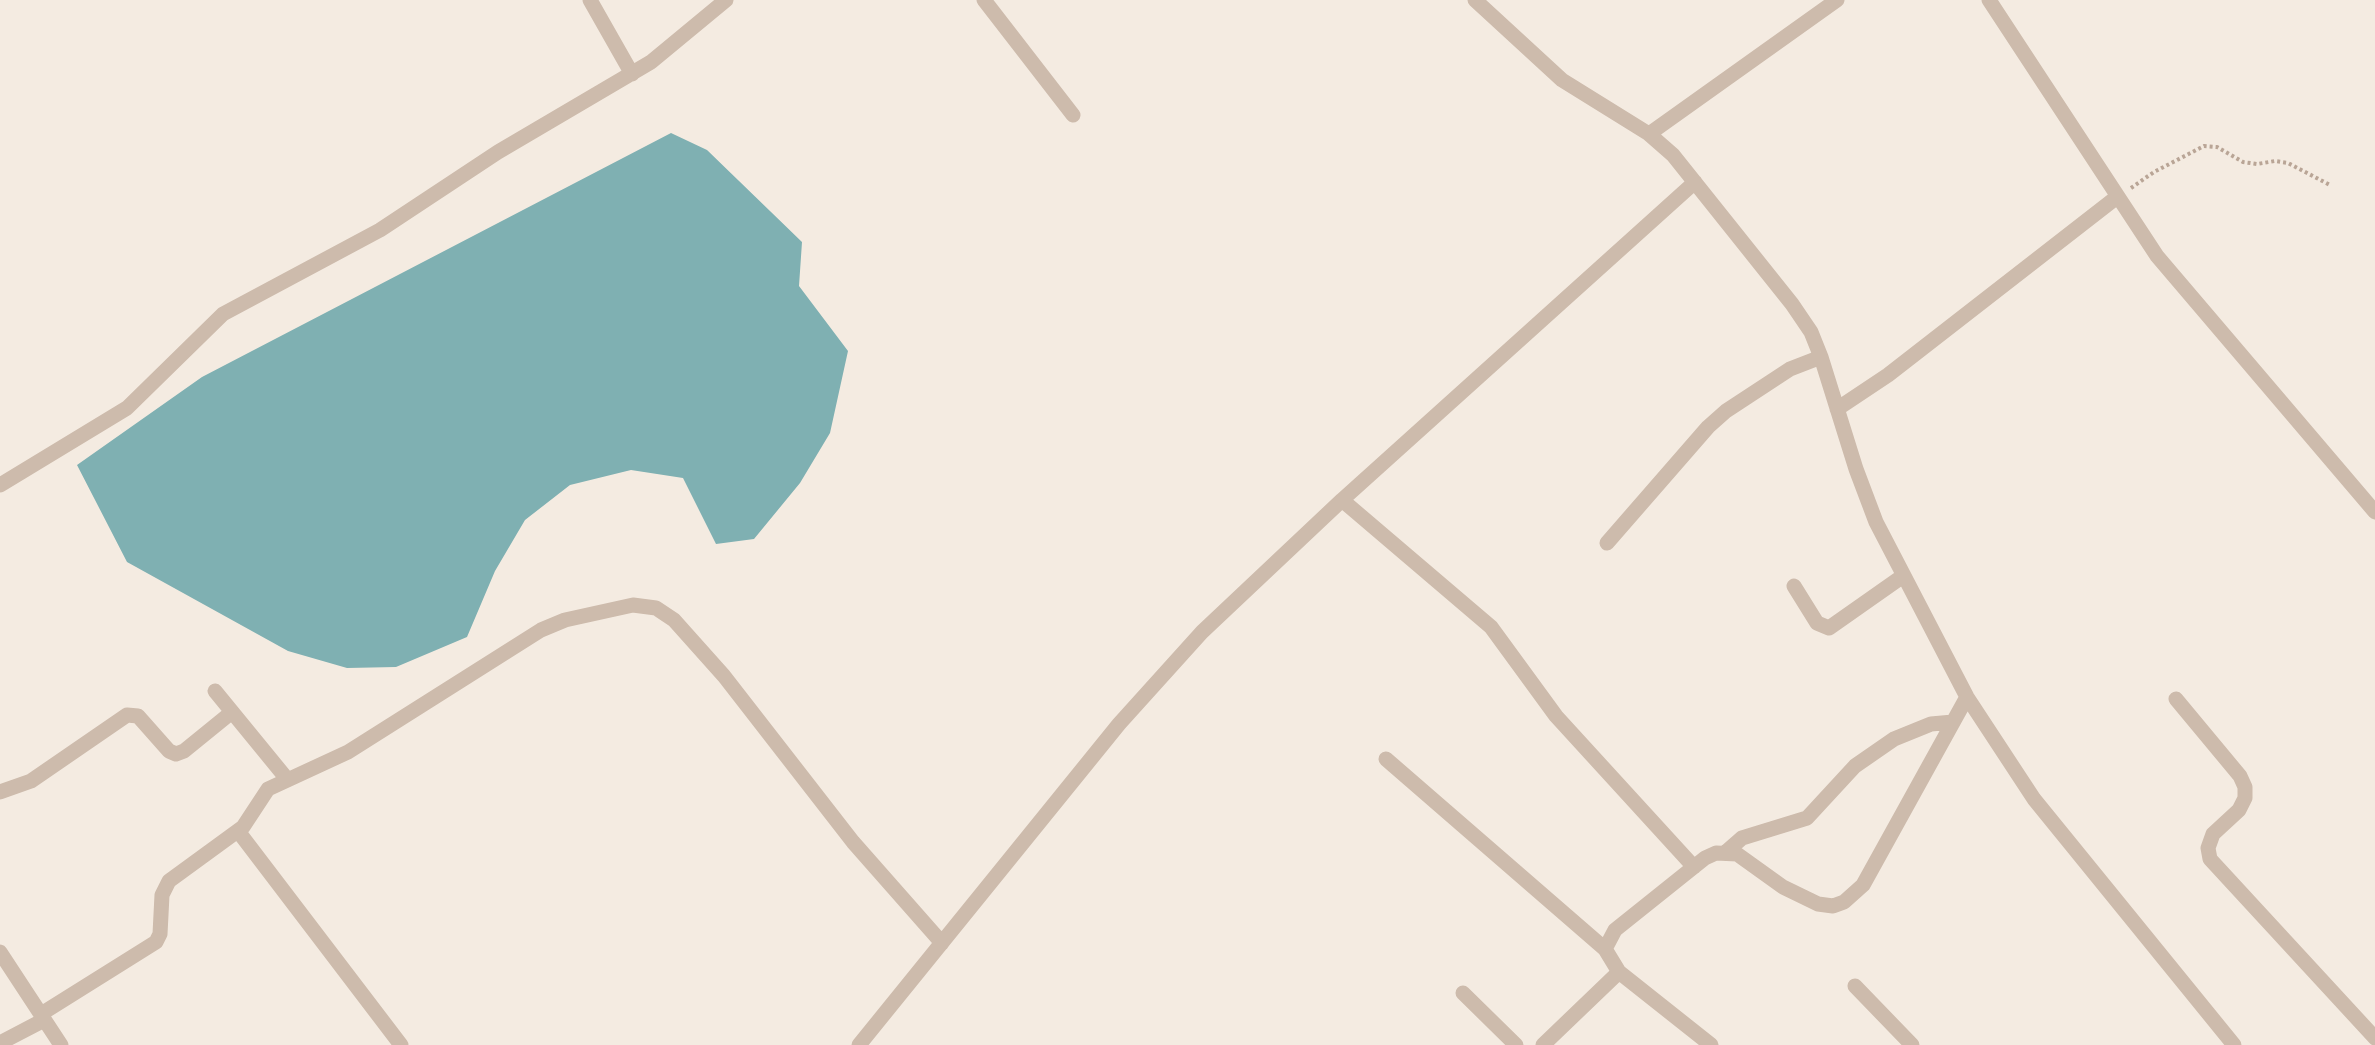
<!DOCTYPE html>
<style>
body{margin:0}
canvas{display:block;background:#f4ebe1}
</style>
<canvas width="2375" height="1045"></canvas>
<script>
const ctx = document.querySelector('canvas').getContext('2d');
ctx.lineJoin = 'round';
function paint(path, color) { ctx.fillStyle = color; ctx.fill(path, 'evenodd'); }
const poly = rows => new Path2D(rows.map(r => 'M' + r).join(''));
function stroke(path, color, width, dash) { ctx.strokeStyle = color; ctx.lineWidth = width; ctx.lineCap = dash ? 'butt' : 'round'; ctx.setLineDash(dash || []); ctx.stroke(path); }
const water = poly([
 [671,133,707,150,802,242,799,286,848,351,830,433,800,483,754,539,716,544,683,478,631,470,570,485,525,520,495,571,467,637,396,667,347,668,288,651,127,562,77,465,202,377]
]);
const path = poly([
 [2131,188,2154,172,2204,146,2217,147,2243,162,2257,164,2275,161,2288,163,2330,185]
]);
const minor = poly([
 [590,0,632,74],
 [984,0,1073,115],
 [1475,0,1562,80,1649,134,1673,155,1792,304,1811,332,1821,357,1856,469,1876,522,1967,697,2034,799,2234,1045],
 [1989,0,2157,256,2375,512],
 [1649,134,1837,0],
 [1837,409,1888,375,2117,197],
 [0,485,127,408,223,314,380,230,498,152,651,62,726,0],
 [1342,500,1491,627,1556,716,1694,867],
 [1607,543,1708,427,1726,411,1790,369,1821,357],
 [1794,586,1817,623,1829,628,1903,576],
 [215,691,287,779],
 [2176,699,2240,776,2245,787,2245,798,2239,810,2213,834,2208,848,2210,859,2375,1038],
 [1386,759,1605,949],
 [0,792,31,781,127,715,138,716,169,751,176,754,184,751,232,712],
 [238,831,401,1045],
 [1726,852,1742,838,1807,818,1855,766,1894,739,1931,724,1953,722],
 [0,952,61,1045],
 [1855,986,1912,1045],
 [1463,993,1516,1045],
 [41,1014,156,942,160,934,162,895,169,881,243,827,268,789,348,752,541,630,565,620,633,605,656,608,674,620,724,676,853,842,942,943],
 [0,1043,44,1020],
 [859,1045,1119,724,1202,632,1342,500,1695,182],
 [1543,1045,1619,972],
 [1711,1045,1619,972,1605,949,1615,930,1705,858,1716,853,1737,854,1783,887,1818,904,1833,906,1844,902,1863,885,1967,697]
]);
paint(water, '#7fb0b2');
stroke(path, '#b9a596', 4, [3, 3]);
stroke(minor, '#cdbbac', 15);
</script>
